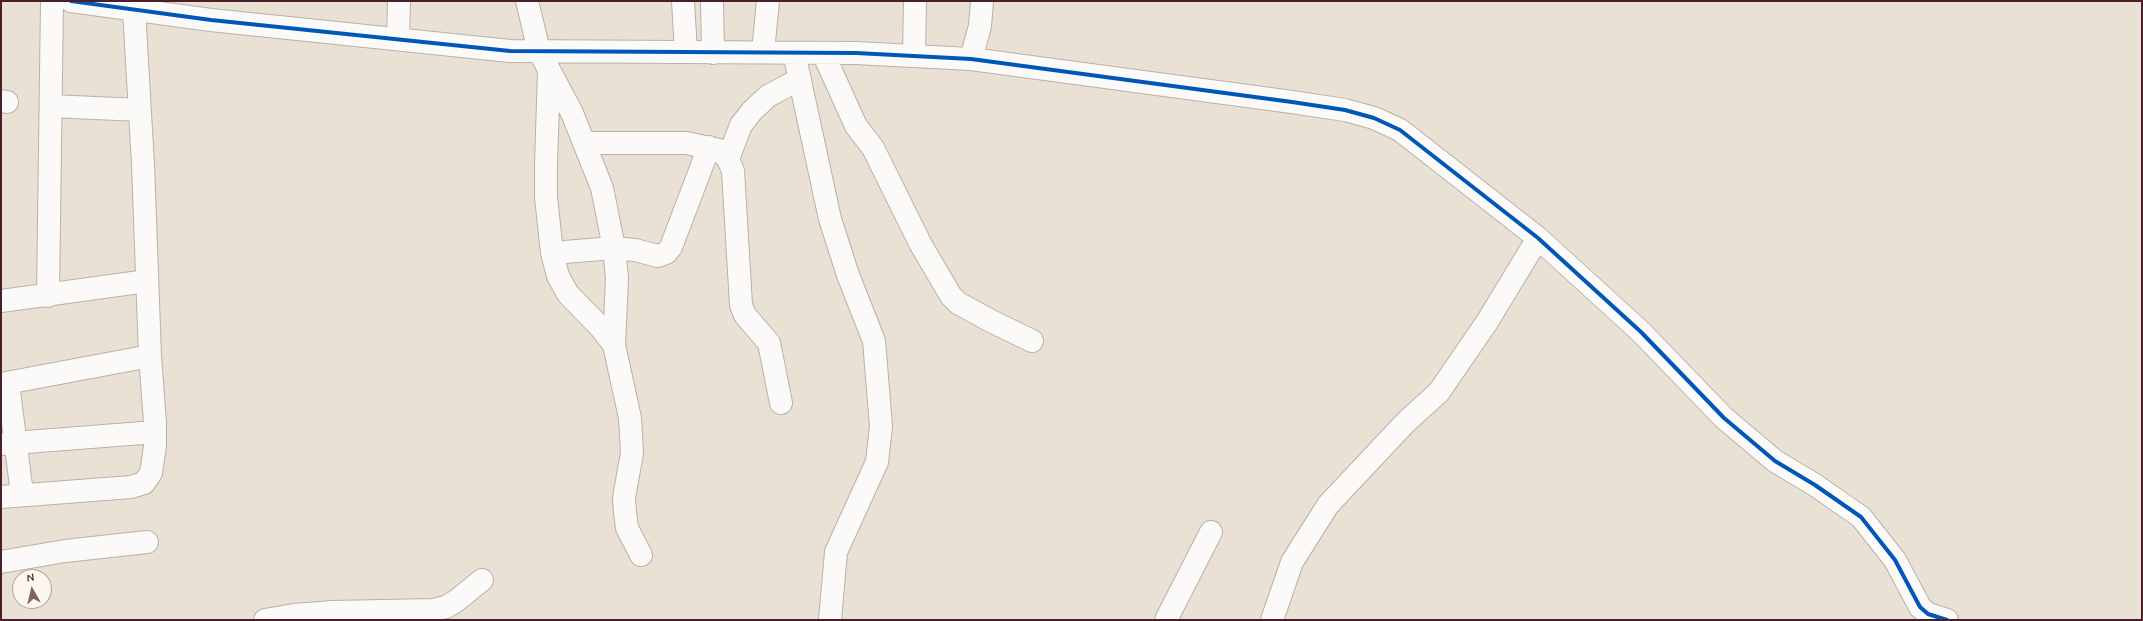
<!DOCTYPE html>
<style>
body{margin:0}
#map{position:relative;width:2143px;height:621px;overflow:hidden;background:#e9e1d3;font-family:Mynerve,sans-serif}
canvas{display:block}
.frame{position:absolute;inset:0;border:2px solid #4a1f2b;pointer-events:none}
.north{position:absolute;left:12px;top:569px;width:40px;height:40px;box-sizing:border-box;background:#fbf7ec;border:1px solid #b4a19f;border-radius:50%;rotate:352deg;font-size:11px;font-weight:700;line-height:16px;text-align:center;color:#4a1f2b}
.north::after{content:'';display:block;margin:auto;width:14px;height:18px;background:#826366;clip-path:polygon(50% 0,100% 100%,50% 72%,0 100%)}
</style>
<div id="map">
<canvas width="2143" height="621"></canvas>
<div class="frame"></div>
<div class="north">N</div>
</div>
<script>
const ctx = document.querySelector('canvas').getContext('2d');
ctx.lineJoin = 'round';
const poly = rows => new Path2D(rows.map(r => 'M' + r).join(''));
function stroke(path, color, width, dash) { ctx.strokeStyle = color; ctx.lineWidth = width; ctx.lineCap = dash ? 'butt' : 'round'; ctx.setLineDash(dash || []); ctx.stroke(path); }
const minor = poly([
 [71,1,211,20,510,51,856,53,971,59,1292,102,1345,110,1374,118,1400,130,1538,238,1641,332,1724,418,1775,461,1815,485,1861,517,1895,560,1920,607,1928,614,1947,620],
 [527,1,539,51,572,113,602,188,614,248,617,278,614,345],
 [683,1,686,52],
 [712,1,713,53],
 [398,39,399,1],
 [763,52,768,1],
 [794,53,830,219,848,275,874,341,881,426,877,462,836,552,830,620],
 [823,53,856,126,873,148,921,245,951,296,958,303,989,320,1032,341],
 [914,55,915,1],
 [971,59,980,26,982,1],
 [549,70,546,164,546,197,552,253,558,276,568,294,601,328,614,345,630,418,632,453,624,498,625,512,627,528,641,555],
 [1,101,7,102],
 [51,106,140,110],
 [584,143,686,143,719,150,728,159,733,171,741,305,745,315,769,343,781,403],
 [728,159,741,125,752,111,768,96,800,79],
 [552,253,614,248,635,250,658,256,666,253,671,247,709,147],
 [48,296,52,1],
 [1,301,147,281],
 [8,383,22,494],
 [1,384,150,356],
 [1,444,155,432],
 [1,497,131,487,144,483,151,473,155,446,155,422,150,356,143,164,134,10],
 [1,562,65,551,147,542],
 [265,620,294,615,333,612,433,610,446,607,456,601,482,580],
 [1166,620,1211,532],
 [1272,620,1292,562,1328,505,1406,422,1439,392,1487,322,1538,238]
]);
const cycleway = poly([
 [71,1,211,20,510,51,856,53,971,59,1292,102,1345,110,1374,118,1400,130,1538,238,1641,332,1724,418,1775,461,1815,485,1861,517,1895,560,1920,607,1928,614,1947,620]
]);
stroke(minor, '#b9b0a9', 24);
stroke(minor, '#fcfaf8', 22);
stroke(cycleway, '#0057b8', 4);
</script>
